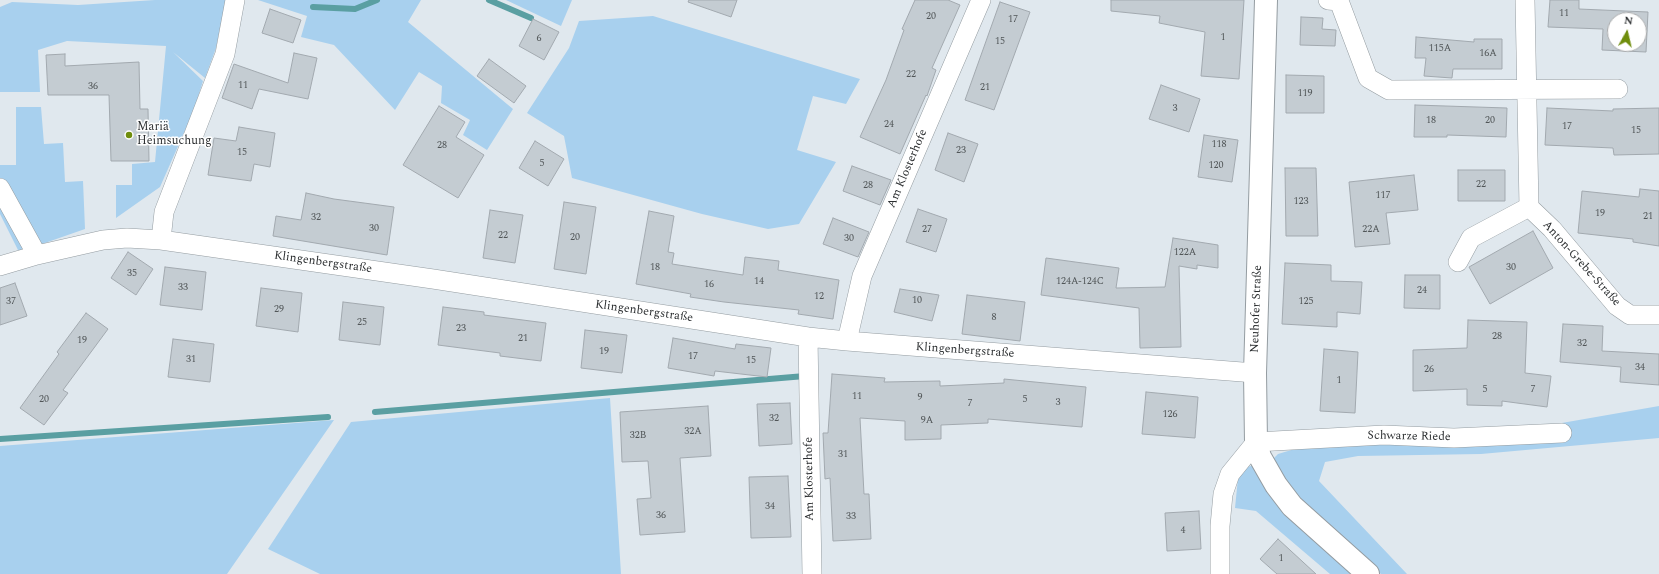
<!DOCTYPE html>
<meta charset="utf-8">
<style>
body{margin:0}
#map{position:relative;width:1659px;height:574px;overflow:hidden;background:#e0e8ee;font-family:Spectral,serif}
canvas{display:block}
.north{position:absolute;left:1607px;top:12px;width:40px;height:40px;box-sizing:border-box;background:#fff;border:1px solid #aaabac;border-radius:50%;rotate:8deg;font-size:11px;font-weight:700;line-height:16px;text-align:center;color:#2b2e30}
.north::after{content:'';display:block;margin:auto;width:14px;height:18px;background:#6f8d0c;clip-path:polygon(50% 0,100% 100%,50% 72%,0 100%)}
</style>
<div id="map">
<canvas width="1659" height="574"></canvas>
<div class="north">N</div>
</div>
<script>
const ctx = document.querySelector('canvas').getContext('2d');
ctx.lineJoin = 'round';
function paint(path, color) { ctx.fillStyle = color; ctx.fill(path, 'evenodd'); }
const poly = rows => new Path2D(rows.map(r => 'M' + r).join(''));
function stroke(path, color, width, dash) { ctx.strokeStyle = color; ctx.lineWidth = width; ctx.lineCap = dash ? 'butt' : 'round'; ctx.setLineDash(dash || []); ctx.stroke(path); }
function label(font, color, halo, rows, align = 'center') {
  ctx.font = font + ' Spectral,serif'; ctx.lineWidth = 3; ctx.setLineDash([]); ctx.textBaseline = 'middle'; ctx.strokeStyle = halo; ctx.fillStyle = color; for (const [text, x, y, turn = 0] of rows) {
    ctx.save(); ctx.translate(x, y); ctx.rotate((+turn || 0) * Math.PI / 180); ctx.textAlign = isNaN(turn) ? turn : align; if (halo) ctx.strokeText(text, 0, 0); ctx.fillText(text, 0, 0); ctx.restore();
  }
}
const green = poly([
 [155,0,226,0,216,48,205,78,173,52,203,81,194,110,160,187,116,218,116,185,132,185,132,164,155,162,166,46,67,41,38,50,40,92,0,92,0,7,12,2,78,5],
 [258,0,421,0,408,22,513,109,487,150,463,135,470,120,441,103,442,86,419,72,395,110,334,45,301,37,307,16],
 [506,0,572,0,561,26],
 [653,16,860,79,846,104,813,96,797,150,836,162,799,224,768,229,702,214,572,178,564,136,527,113,569,48,579,21],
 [16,107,41,107,44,144,63,143,65,182,83,181,85,229,19,252,0,214,0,165,16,165],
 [610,398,621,574,320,574,268,549,351,422],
 [1659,406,1659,438,1481,454,1358,456,1325,462,1319,481,1407,574,1381,574,1296,498,1272,460,1278,454,1298,448,1556,424],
 [334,420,227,574,0,574,0,446],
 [1252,466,1260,476,1358,574,1330,574,1256,511,1235,508,1238,478,1243,467]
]);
const stream = poly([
 [489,0,531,18],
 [313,7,355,9,377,0],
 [375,412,805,376],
 [0,439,328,417]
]);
const building = poly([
 [689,0,737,0,731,17,688,2,689,0],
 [915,0,948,0,960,5,932,68,936,70,927,96,926,95,900,154,860,137,886,80,904,30,902,29,915,0],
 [1111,0,1244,0,1239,79,1201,76,1205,32,1159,23,1160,16,1111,11,1111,0],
 [1550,0,1579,0,1579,9,1648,12,1646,52,1602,50,1603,29,1548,27,1550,0],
 [1615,20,1639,20,1639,44,1615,44,1615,20],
 [1000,2,1030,12,994,110,965,100,1000,2],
 [270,9,301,20,293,43,262,33,270,9],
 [1301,17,1323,18,1322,29,1336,30,1335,46,1300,45,1301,17],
 [533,19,559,32,544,60,519,46,533,19],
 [1416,37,1474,42,1474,39,1502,39,1502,69,1453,69,1452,78,1424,76,1426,58,1415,58,1416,37],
 [294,53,317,58,308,99,259,89,252,109,222,98,234,64,288,83,294,53],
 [65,54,65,66,139,62,140,109,148,109,149,161,111,161,109,95,48,95,46,55,65,54],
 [489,59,526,86,514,103,477,76,489,59],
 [1286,75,1324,76,1324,113,1286,113,1286,75],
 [1161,85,1200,99,1189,132,1149,119,1161,85],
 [1415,105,1507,108,1506,137,1447,135,1447,137,1414,137,1415,105],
 [439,106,465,122,456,137,484,155,458,198,403,165,439,106],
 [1547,108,1613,111,1613,109,1659,108,1659,154,1614,155,1613,148,1545,145,1547,108],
 [239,127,275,133,270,167,254,164,251,181,208,175,214,138,236,141,239,127],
 [948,133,978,144,964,182,935,170,948,133],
 [1204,135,1238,140,1232,182,1198,177,1204,135],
 [535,141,564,159,548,186,519,168,535,141],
 [852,166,891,180,880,205,843,191,852,166],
 [1285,168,1316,168,1318,236,1286,236,1285,168],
 [1458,170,1505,170,1505,201,1458,201,1458,170],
 [1414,175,1418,210,1386,213,1390,244,1355,247,1349,182,1414,175],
 [1640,189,1659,191,1659,246,1633,242,1633,239,1578,233,1582,191,1639,197,1640,189],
 [306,193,334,199,394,207,387,255,273,236,276,216,301,220,306,193],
 [564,202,596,207,586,274,554,269,564,202],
 [918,209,947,219,936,252,906,242,918,209],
 [490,210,523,215,515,263,483,258,490,210],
 [649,211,674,216,668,252,674,253,672,264,743,275,745,257,779,261,778,270,839,280,833,319,798,314,799,310,724,302,690,297,691,294,636,284,649,211],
 [833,218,869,232,858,257,823,244,833,218],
 [1533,231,1553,268,1490,304,1469,267,1533,231],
 [1173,238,1218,245,1218,268,1197,265,1197,269,1179,266,1181,347,1140,348,1139,308,1041,295,1046,258,1119,268,1116,288,1165,287,1173,238],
 [128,252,153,269,136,295,111,278,128,252],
 [1285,263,1331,265,1331,281,1362,282,1360,314,1337,312,1337,327,1282,324,1285,263],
 [165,267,206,272,202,310,160,305,165,267],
 [1405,275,1440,275,1440,309,1404,308,1405,275],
 [15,283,27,316,0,325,0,288,15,283],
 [261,288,302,293,298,332,256,326,261,288],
 [900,289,939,295,932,321,894,312,900,289],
 [967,295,1025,302,1020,341,962,334,967,295],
 [343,302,384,307,380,345,339,340,343,302],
 [443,307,484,312,484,315,546,323,541,361,500,356,500,353,438,345,443,307],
 [86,313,108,329,63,390,68,393,44,425,20,408,59,354,57,352,86,313],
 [1468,320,1527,322,1525,373,1551,376,1547,407,1502,401,1502,406,1467,405,1467,389,1413,391,1413,350,1467,348,1468,320],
 [1563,324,1603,326,1602,351,1659,354,1659,385,1620,382,1621,367,1560,362,1563,324],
 [585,330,627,335,622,373,581,368,585,330],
 [673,338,735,349,736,344,771,348,767,377,715,371,714,376,668,368,673,338],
 [173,339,214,344,210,382,168,377,173,339],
 [1324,349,1358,352,1355,413,1320,411,1324,349],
 [832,374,885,378,884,382,940,381,940,386,1004,383,1004,379,1086,387,1082,427,988,419,988,423,941,425,941,439,905,440,905,421,860,418,864,494,869,494,871,539,833,541,830,478,825,479,823,433,828,433,832,374],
 [1146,392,1198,397,1195,438,1142,434,1146,392],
 [790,403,792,444,759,446,757,404,790,403],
 [708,406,711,456,680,458,685,532,640,535,637,499,651,498,648,461,622,462,620,412,708,406],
 [788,476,791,537,751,538,749,477,788,476],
 [1199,511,1201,549,1167,551,1165,513,1199,511],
 [1278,539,1316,574,1277,574,1260,559,1278,539]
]);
const minor = poly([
 [1328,0,1339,1,1368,78,1389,90,1618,89],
 [1525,0,1529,207,1552,229,1617,306,1630,315,1659,315],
 [0,188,37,255],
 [161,240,164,212,225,54,235,0],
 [1458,262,1471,238,1529,207],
 [0,266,37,255,103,240,127,238,161,240,433,279,808,337,847,341,1255,373],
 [808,337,812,574],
 [847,341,862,276,981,0],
 [1220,574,1220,526,1223,494,1230,474,1256,442,1384,435,1454,438,1562,433]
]);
const tertiary = poly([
 [1266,0,1255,373,1256,442,1260,457,1276,485,1292,506,1368,574]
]);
const markers = [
 [129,135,4,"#6f8d0c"]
];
const numberNames = [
 ["11",1564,14],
 ["20",931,17],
 ["17",1013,20],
 ["1",1223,38],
 ["6",539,39],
 ["15",1000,42],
 ["115A",1440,49],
 ["16A",1488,54],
 ["22",911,75],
 ["11",243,86],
 ["36",93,87],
 ["21",985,88],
 ["119",1305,94],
 ["3",1175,109],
 ["18",1431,121],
 ["20",1490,121],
 ["24",889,125],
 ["17",1567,127],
 ["15",1636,131],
 ["118",1219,145],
 ["28",442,146],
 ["23",961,151],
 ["15",242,153],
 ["5",542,164],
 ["120",1216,166],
 ["22",1481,185],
 ["28",868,186],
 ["117",1383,196],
 ["123",1301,202],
 ["19",1600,214],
 ["21",1648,217],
 ["32",316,218],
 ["30",374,229],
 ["27",927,230],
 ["22A",1371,230],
 ["22",503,236],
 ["20",575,238],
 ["30",849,239],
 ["122A",1185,253],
 ["18",655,268],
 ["30",1511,268],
 ["35",132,274],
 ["14",759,282],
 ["124A-124C",1080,282],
 ["16",709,285],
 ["33",183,288],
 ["24",1422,291],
 ["12",819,297],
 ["10",917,301],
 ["37",11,302],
 ["125",1306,302],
 ["29",279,310],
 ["8",994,318],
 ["25",362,323],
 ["23",461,329],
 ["28",1497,337],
 ["21",523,339],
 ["19",82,341],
 ["32",1582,344],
 ["19",604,352],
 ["17",693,357],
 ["31",191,360],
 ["15",751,361],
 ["34",1640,368],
 ["26",1429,370],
 ["1",1339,381],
 ["5",1485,390],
 ["7",1533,390],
 ["11",857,397],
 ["9",920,398],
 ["20",44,400],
 ["5",1025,400],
 ["3",1058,403],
 ["7",970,404],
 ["126",1170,415],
 ["32",774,419],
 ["9A",927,421],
 ["32A",693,432],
 ["32B",638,436],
 ["31",843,455],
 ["34",770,507],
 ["36",661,516],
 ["33",851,517],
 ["4",1183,531],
 ["1",1281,559]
];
const poiNames = [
 ["Mariä",137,128],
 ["Heimsuchung",137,142]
];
const streetNames = [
 ["Am Klosterhofe",908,169,-67],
 ["Klingenbergstraße",323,263,8],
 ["Anton-Grebe-Straße",1581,264,48],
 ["Neuhofer Straße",1257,309,-88],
 ["Klingenbergstraße",644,312,8],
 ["Klingenbergstraße",965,351,4],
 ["Schwarze Riede",1409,437,1],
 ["Am Klosterhofe",810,479,-91]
];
paint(green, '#a8d0ee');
stroke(stream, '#5a9fa2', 6);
paint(building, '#c4ccd2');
stroke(building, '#a2a9af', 1);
stroke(minor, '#949ca1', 20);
stroke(tertiary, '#949ca1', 24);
stroke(minor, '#fff', 19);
stroke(tertiary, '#fff', 22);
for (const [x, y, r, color] of markers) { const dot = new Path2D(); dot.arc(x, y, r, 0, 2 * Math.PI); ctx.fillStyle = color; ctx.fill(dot); stroke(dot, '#fff', 1.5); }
label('10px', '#515658', null, numberNames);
label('12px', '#2b2e30', '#fff', poiNames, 'left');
label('12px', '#2b2e30', '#fff', streetNames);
</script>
